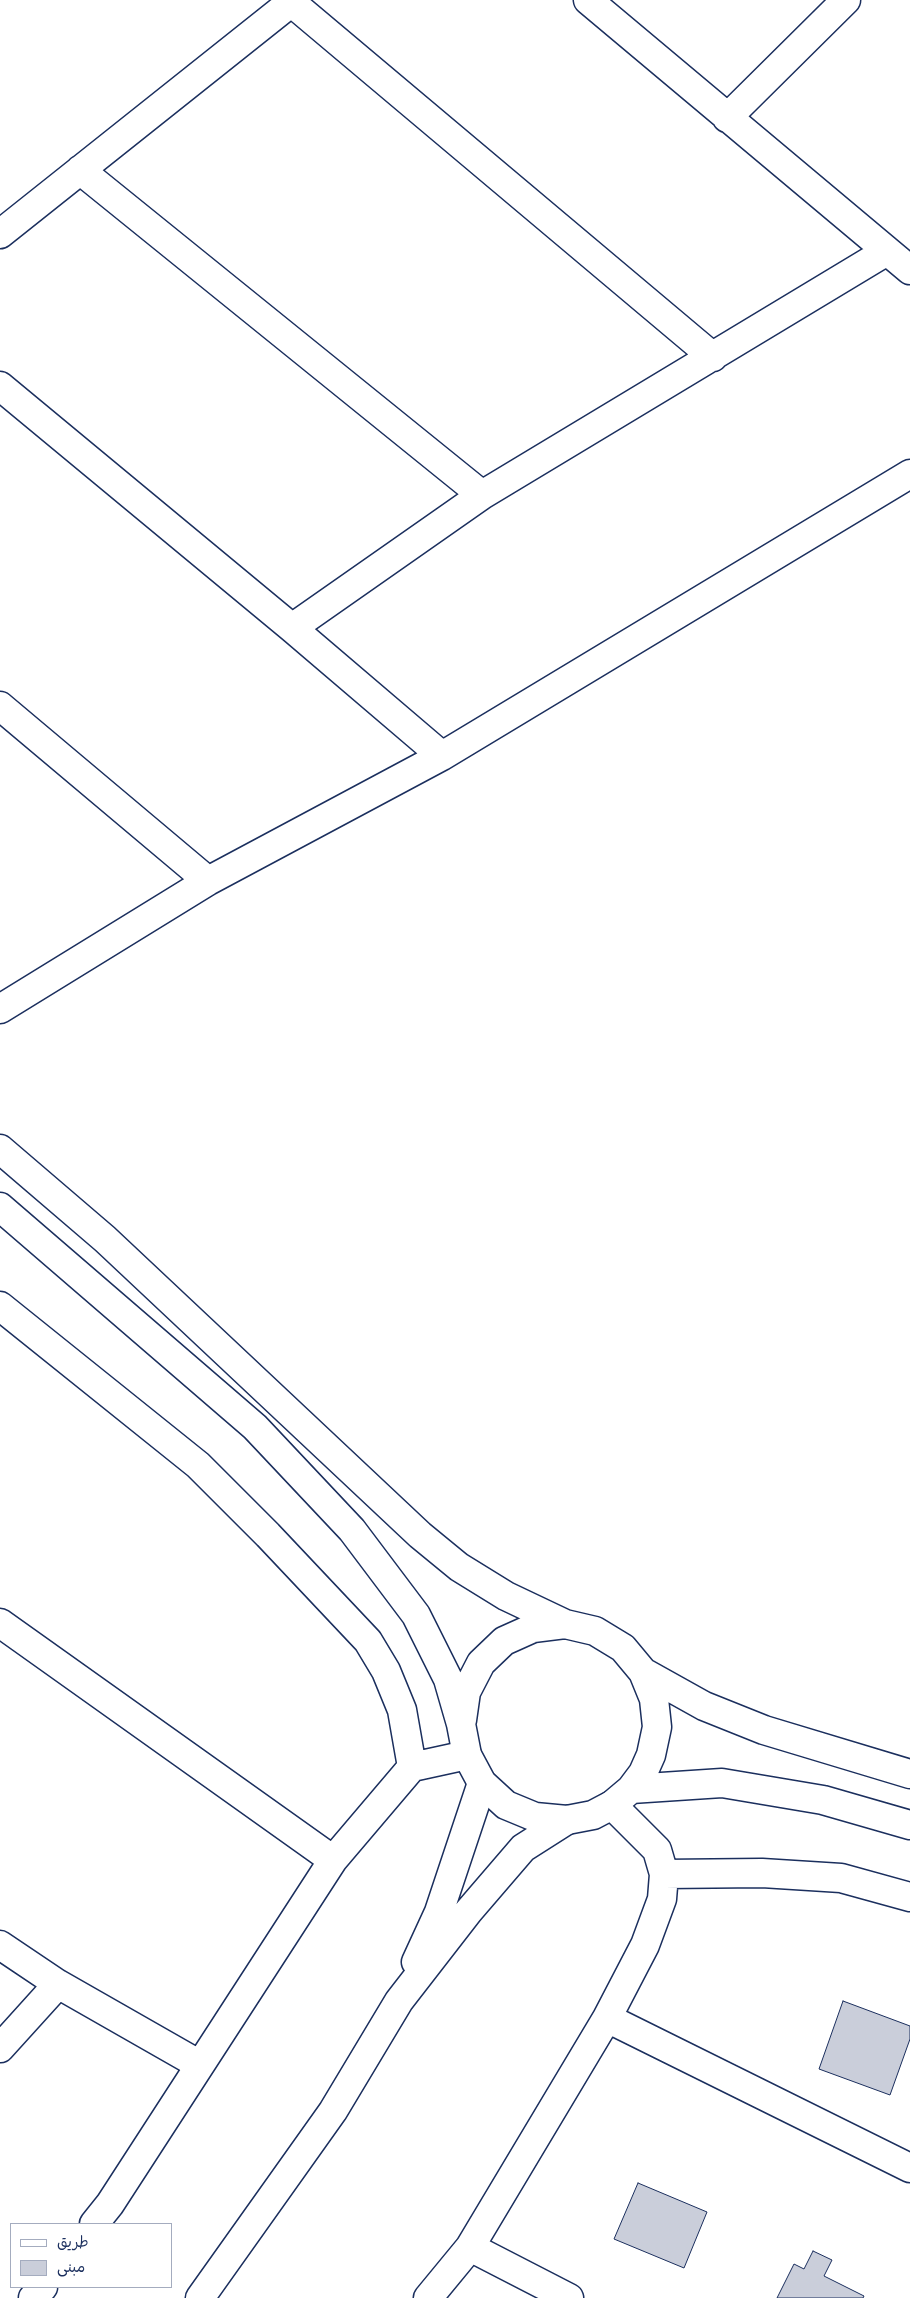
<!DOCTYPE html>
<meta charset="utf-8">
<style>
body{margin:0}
#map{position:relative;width:910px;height:2298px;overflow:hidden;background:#fff;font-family:"Comic Neue","Playpen Sans Arabic",sans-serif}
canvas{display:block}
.legend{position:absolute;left:10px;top:2223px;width:162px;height:65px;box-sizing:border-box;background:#fff;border:1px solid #a4acbf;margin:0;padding:6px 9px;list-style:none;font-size:15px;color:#1b2f5e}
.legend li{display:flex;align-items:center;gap:10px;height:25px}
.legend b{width:25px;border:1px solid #a4acbf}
</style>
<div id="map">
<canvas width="910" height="2298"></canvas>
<ul class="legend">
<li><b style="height:6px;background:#fff"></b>طريق</li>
<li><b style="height:14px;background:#caceda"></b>مبنى</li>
</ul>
</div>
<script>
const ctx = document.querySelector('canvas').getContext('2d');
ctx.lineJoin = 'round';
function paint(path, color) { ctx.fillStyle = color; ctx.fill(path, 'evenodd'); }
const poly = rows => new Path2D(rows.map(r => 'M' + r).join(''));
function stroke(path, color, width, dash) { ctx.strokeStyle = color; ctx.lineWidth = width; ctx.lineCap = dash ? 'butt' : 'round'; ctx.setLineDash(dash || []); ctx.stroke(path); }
const building = poly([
 [843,2001,910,2026,910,2039,890,2095,819,2069,843,2001],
 [638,2183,707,2212,684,2268,614,2239,638,2183],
 [813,2251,832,2260,824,2276,864,2296,863,2298,777,2298,794,2264,804,2269,813,2251]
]);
const minor = poly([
 [588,0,910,270],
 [291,2,713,357],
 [727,118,846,0],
 [80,170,482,495],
 [0,234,294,0],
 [0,386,292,628,442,756],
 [292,628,482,495,887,251],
 [0,706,208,881],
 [0,1009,208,881,442,756,910,474],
 [0,1306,198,1465,268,1535,368,1641,386,1671,402,1710,412,1767],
 [0,1623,333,1860],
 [664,1874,762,1873,841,1878,910,1897],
 [0,1945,58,1984,200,2065],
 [607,2018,910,2168],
 [0,2048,58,1984],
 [94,2224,110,2204,333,1860,412,1767,467,1755],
 [470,2247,569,2298],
 [33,2298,43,2287],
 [428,2298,470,2247,607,2018,645,1945,662,1899,664,1874,657,1850,612,1805]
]);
const major = poly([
 [0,1149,105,1239,420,1535,459,1567,506,1596,565,1624,595,1631,623,1648,643,1672,654,1699,657,1727,651,1755,643,1773,631,1789,612,1805,593,1815,567,1820,535,1817,506,1805,482,1783,467,1755,461,1724,448,1679,416,1615,352,1530,255,1427,0,1207],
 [643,1672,704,1706,764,1730,910,1774],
 [462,1720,466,1692,481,1663,504,1641,533,1628,565,1624],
 [631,1789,722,1783,823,1800,910,1825]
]);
const highway = poly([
 [416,1962,439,1912,482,1783],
 [200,2298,333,2111,399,2001,468,1912,523,1848,567,1820]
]);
paint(building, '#caceda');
stroke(building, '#1b2f5e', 1);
stroke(minor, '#1b2f5e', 31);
stroke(major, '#1b2f5e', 31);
stroke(highway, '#1b2f5e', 31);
stroke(minor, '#fff', 28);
stroke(major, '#fff', 28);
stroke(highway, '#fff', 28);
</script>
